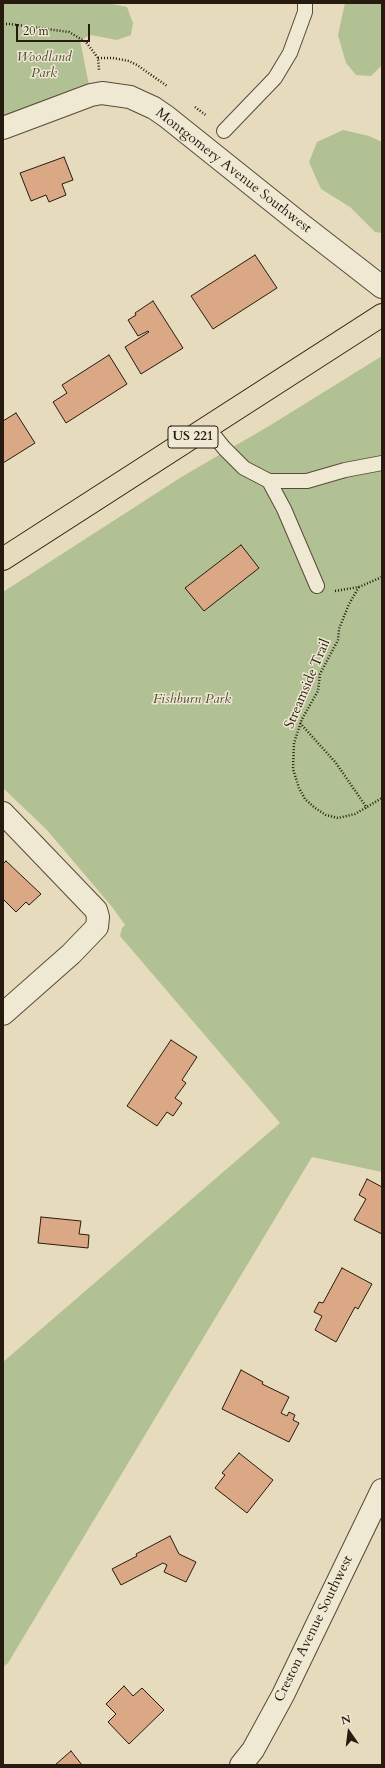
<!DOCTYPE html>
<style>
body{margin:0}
#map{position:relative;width:385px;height:1768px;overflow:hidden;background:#e6dbbc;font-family:Cardo,serif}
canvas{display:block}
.frame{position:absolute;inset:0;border:4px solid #271b10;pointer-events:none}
.north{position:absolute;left:329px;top:1712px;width:40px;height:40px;-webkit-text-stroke:3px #efe8d3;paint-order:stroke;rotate:346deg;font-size:11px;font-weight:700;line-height:16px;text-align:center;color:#271b10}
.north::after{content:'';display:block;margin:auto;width:14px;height:18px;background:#271b10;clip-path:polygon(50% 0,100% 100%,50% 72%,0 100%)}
.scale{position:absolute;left:16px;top:24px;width:74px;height:18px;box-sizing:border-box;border:2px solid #271b10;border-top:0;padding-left:5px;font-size:12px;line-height:14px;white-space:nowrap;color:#271b10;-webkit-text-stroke:3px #efe8d3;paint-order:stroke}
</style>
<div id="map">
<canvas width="385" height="1768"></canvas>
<div class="frame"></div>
<div class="north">N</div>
<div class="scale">20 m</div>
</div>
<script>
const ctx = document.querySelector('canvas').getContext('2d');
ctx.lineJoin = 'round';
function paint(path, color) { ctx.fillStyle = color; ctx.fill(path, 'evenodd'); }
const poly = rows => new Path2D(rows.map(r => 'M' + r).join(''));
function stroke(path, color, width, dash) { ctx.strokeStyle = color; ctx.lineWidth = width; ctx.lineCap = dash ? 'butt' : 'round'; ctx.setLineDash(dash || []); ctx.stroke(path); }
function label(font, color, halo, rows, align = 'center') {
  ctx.font = font + ' Cardo,serif'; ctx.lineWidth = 3; ctx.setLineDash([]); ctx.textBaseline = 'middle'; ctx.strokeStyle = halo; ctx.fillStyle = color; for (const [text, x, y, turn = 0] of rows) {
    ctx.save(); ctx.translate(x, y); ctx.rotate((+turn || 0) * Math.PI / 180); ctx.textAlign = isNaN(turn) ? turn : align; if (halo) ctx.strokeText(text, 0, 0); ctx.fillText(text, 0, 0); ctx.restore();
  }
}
const green = poly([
 [3,3,107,3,127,7,133,23,131,35,117,40,91,35,80,40,91,95,3,125],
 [345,3,382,3,382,65,371,76,356,75,346,63,338,35],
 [343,130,369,136,382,142,382,233,375,232,350,207,321,189,309,162,317,142],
 [382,356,382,1172,312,1157,8,1663,3,1667,3,1362,280,1123,120,936,122,928,125,925,113,908,47,830,3,788,3,592,183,476,269,426]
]);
const building = poly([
 [64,157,73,180,62,184,66,195,49,202,46,195,31,201,20,173,64,157],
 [255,255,277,288,213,329,191,296,255,255],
 [153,301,183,348,141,374,125,347,149,332,148,331,138,336,128,320,136,315,135,313,153,301],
 [109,355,127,384,66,423,53,402,67,393,62,385,109,355],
 [16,413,35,443,3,463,3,421,16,413],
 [241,545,259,568,204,611,185,588,241,545],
 [6,861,41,894,29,905,26,902,16,912,3,899,3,864,6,861],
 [171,1040,197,1057,182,1080,186,1083,175,1098,182,1103,173,1116,167,1112,157,1126,127,1106,171,1040],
 [367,1179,382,1187,382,1234,354,1220,366,1199,359,1195,367,1179],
 [41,1217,81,1221,79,1234,89,1235,88,1248,38,1243,41,1217],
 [342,1268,372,1284,358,1309,355,1307,336,1342,315,1330,322,1316,314,1312,319,1302,323,1303,342,1268],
 [241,1370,263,1382,262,1384,289,1397,281,1413,287,1416,289,1412,295,1415,293,1420,299,1423,289,1442,222,1409,241,1370],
 [239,1453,273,1480,247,1513,215,1488,225,1475,222,1473,239,1453],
 [170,1536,179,1554,196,1562,186,1582,164,1572,167,1565,163,1563,121,1585,112,1569,137,1556,136,1554,170,1536],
 [124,1686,133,1696,142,1688,164,1710,129,1744,108,1722,116,1714,106,1704,124,1686],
 [71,1751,82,1765,55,1765,71,1751]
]);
const path = poly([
 [3,24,10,24,69,32,86,42,98,58,99,70],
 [98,58,113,58,129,61,137,65,167,86],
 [195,107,207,116],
 [359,587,349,604,339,629,338,640,320,674,318,691,302,719,294,743,293,769,299,788,305,799,315,808,326,815,338,818,355,814,382,798],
 [335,591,359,587,382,577],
 [300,723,336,763,367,808]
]);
const lane = poly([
 [224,131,275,78,290,53,305,12,305,3],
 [208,428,224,448,244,468,269,481,284,509,317,586],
 [269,481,307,481,345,470,382,463]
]);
const street = poly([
 [3,128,91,95,102,93,130,97,154,108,167,117,302,225,382,287],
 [3,813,96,910,98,917,97,927,71,954,3,1014],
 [241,1765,253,1750,283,1695,382,1490]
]);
const primary = poly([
 [3,559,382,315]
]);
const shields = [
 [193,437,50]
];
const shieldNames = [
 ["US 221",193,437]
];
const parkNames = [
 ["Woodland",44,58],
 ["Park",44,74],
 ["Fishburn Park",192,700]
];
const streetNames = [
 ["Montgomery Avenue Southwest",233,171,38],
 ["Streamside Trail",308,684,-67],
 ["Creston Avenue Southwest",314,1629,-64]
];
paint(green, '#b2c193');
paint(building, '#daa884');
stroke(building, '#271b10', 1);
stroke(lane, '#574b3b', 16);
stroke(street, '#574b3b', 24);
stroke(primary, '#271b10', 24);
stroke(path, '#271b10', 2.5, [1, 2]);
stroke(lane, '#efe8d3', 14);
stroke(street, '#efe8d3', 22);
stroke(primary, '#e6dbbc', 22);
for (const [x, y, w] of shields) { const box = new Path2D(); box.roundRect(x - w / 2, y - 11, w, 22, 3); ctx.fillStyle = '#efe8d3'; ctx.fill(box); stroke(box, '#271b10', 1); }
label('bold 13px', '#271b10', null, shieldNames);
label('italic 14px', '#514d37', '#efe8d3', parkNames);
label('14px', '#271b10', '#efe8d3', streetNames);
</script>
